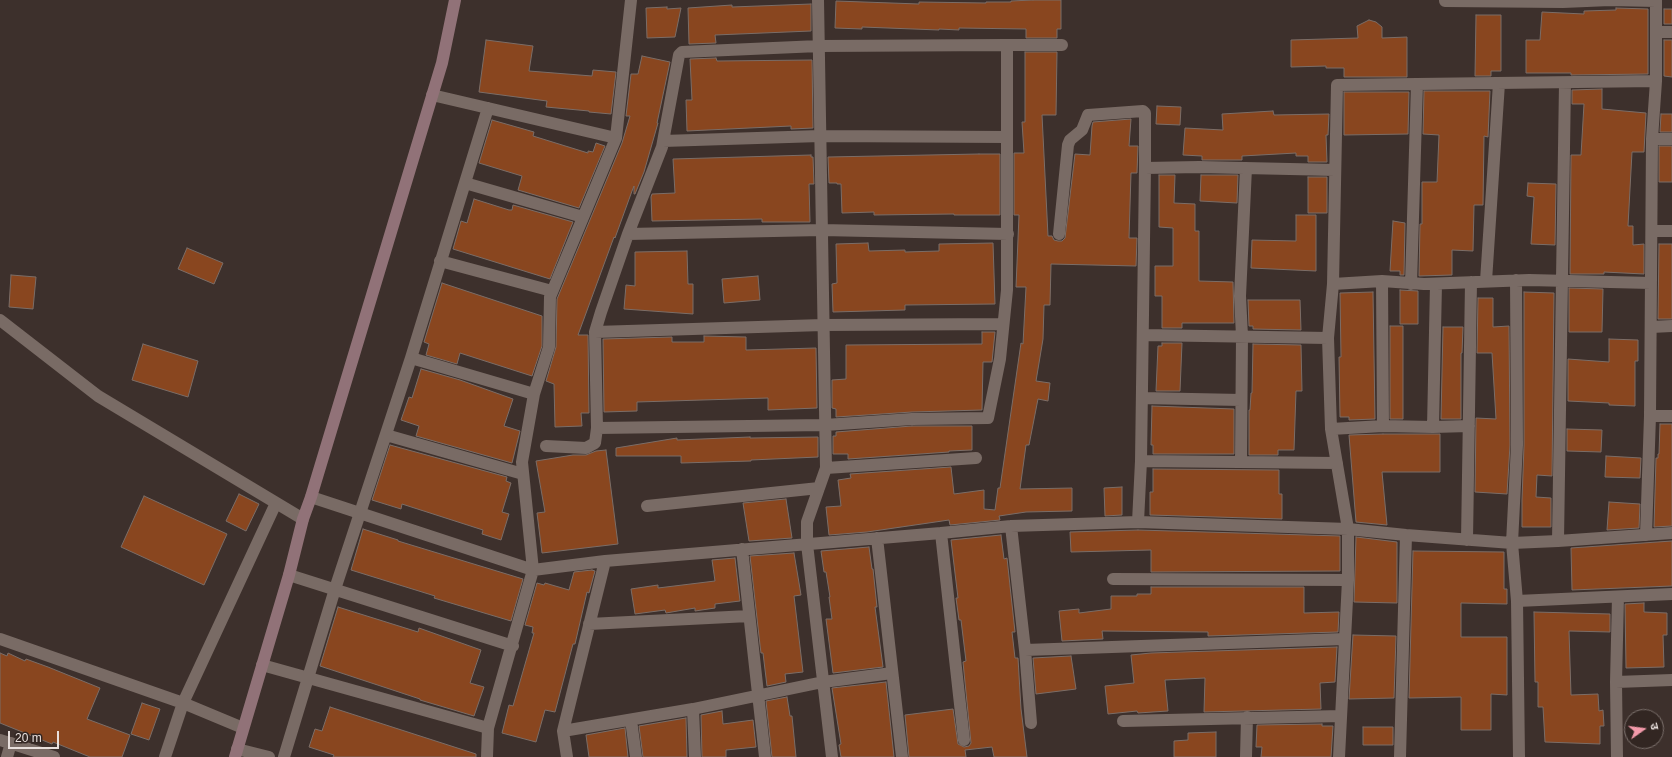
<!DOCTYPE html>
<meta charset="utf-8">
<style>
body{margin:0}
#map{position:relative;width:1672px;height:757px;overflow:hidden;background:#3d302c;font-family:Helvetica,"Noto Sans Devanagari",sans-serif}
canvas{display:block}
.north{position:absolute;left:1624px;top:709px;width:40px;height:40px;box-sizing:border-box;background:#322622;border:1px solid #7b706c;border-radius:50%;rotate:76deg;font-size:11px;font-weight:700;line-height:16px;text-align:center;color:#e8dfdc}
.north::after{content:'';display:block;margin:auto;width:14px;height:18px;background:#f39aaa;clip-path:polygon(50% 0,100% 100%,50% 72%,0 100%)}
.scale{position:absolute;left:8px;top:731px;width:51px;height:18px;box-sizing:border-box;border:2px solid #e8dfdc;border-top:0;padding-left:5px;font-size:12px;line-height:14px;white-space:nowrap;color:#e8dfdc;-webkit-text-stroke:3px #322622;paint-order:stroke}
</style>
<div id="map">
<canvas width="1672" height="757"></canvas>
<div class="north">उ</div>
<div class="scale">20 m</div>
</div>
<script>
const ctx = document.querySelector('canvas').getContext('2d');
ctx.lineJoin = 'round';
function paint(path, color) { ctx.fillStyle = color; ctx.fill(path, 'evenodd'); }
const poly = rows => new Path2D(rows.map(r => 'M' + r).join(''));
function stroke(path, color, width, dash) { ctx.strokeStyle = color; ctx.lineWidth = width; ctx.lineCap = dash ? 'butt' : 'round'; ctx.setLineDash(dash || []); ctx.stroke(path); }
const building = poly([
 [1033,0,1061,0,1061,29,1057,29,1057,38,1026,38,1026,29,959,28,959,30,939,29,939,30,862,27,862,29,835,28,836,1,919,4,919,2,986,3,986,2,1011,2,1011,1,1033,0],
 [811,4,811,31,715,35,716,43,689,44,688,8,732,5,732,7,811,4],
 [667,7,667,9,681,8,675,37,647,38,646,8,667,7],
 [1616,8,1648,9,1648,74,1571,75,1571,73,1526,73,1526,40,1540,40,1542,12,1584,14,1584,11,1616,10,1616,8],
 [1664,9,1672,9,1672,24,1664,24,1664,9],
 [1476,15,1501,15,1501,71,1491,71,1491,76,1475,76,1476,15],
 [1369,20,1376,22,1382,27,1382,38,1407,37,1407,77,1344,77,1344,68,1326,68,1326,66,1291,67,1291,40,1358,38,1357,26,1369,20],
 [486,40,533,46,529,71,592,76,593,70,616,72,611,114,589,112,589,111,546,107,547,101,479,92,486,40],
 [1664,40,1672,40,1672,77,1664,76,1664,40],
 [1025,52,1057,52,1056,115,1042,115,1048,236,1052,236,1054,240,1058,241,1062,241,1065,238,1075,154,1090,155,1092,126,1093,122,1131,119,1129,146,1138,146,1137,173,1131,173,1129,238,1137,238,1136,266,1051,264,1050,305,1044,305,1043,339,1036,381,1050,383,1048,401,1038,399,1029,445,1026,445,1020,489,1072,488,1072,511,1026,512,999,516,1000,520,950,525,949,520,867,532,829,535,826,507,841,506,838,480,851,478,850,474,951,467,954,494,984,490,984,509,995,510,998,488,1000,488,1021,343,1023,344,1026,287,1016,287,1019,215,1014,215,1014,153,1024,153,1022,122,1025,122,1025,52],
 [642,56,670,62,657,123,658,123,644,172,635,194,634,194,634,186,632,191,615,238,614,237,578,335,588,335,589,413,581,413,582,426,555,427,554,384,546,381,556,347,557,299,622,143,630,116,626,116,631,74,638,74,642,56],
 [716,58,717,61,812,60,813,128,791,129,791,126,687,131,686,100,692,100,690,59,716,58],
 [1602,89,1602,109,1646,113,1644,152,1632,152,1628,226,1633,226,1633,245,1644,244,1644,274,1604,272,1604,274,1570,274,1571,155,1581,155,1584,104,1572,104,1572,90,1602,89],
 [1424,91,1490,91,1488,137,1484,136,1483,205,1474,205,1473,251,1452,250,1452,275,1419,276,1420,224,1422,224,1422,182,1437,182,1439,135,1423,134,1424,91],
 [1344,92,1409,92,1408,134,1344,135,1344,92],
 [1157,106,1181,107,1180,125,1156,124,1157,106],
 [1273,111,1274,115,1329,114,1328,135,1326,135,1327,162,1308,162,1308,156,1296,156,1296,153,1242,156,1242,160,1202,160,1202,156,1183,155,1185,128,1223,130,1222,114,1273,111],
 [1661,114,1672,114,1672,132,1660,132,1661,114],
 [492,120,534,132,533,136,588,153,588,151,593,152,596,143,605,146,579,208,518,190,522,176,479,163,492,120],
 [1659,146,1672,146,1672,182,1659,182,1659,146],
 [979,154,1000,154,1000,215,954,215,954,214,874,215,874,212,842,213,841,184,837,184,837,183,829,183,828,157,979,154],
 [811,155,811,157,813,157,814,184,809,184,810,222,762,222,762,219,652,221,651,197,652,194,675,193,673,159,811,155],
 [1159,175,1175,175,1174,203,1195,204,1195,231,1199,231,1199,281,1233,282,1234,323,1182,323,1182,328,1162,328,1162,296,1155,296,1155,266,1173,266,1173,228,1159,227,1159,175],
 [1201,175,1238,175,1237,203,1200,201,1201,175],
 [1308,177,1327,177,1327,213,1308,213,1308,177],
 [1528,183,1556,184,1555,245,1531,244,1534,197,1527,196,1528,183],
 [474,199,509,210,512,210,513,205,573,222,550,279,453,249,461,221,467,223,474,199],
 [1296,215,1316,215,1316,271,1251,268,1252,240,1296,241,1296,215],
 [1393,221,1405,223,1404,275,1400,275,1400,271,1390,271,1393,221],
 [868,243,869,251,905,250,905,252,939,251,939,244,993,243,995,304,905,305,905,310,833,312,832,284,837,283,836,244,868,243],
 [1659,244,1672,244,1672,319,1658,319,1659,244],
 [187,248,223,263,214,284,178,269,187,248],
 [687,251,688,284,693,284,693,314,624,309,626,285,635,286,635,252,687,251],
 [11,275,36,277,33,309,9,307,11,275],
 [758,276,760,300,724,303,722,279,758,276],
 [442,283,542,316,542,346,532,376,460,353,457,364,426,355,429,344,424,342,442,283],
 [1569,288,1603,289,1602,332,1569,332,1569,288],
 [1400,290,1418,291,1418,324,1400,324,1400,290],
 [1373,292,1375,419,1349,420,1349,417,1340,417,1339,357,1341,357,1340,293,1373,292],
 [1524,292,1554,293,1552,476,1537,475,1536,497,1551,498,1551,527,1522,527,1522,500,1524,445,1524,292],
 [1478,298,1493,298,1493,327,1509,326,1510,445,1507,494,1475,492,1476,418,1496,419,1492,353,1477,353,1478,298],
 [1248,300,1300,300,1301,330,1253,329,1253,326,1249,326,1248,300],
 [1390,326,1403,326,1403,419,1390,419,1390,326],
 [1443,327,1463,327,1462,353,1461,353,1461,419,1441,419,1443,327],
 [982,332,995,332,992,362,983,362,982,410,912,412,836,417,836,409,832,408,832,380,846,379,846,345,982,344,982,332],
 [704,336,746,337,746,350,816,348,817,408,768,410,768,398,637,402,637,411,604,412,603,339,672,337,672,342,704,342,704,336],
 [1609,339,1638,340,1638,361,1635,361,1635,406,1609,405,1609,403,1568,401,1568,359,1609,362,1609,339],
 [1162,343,1182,343,1180,391,1156,391,1158,346,1162,346,1162,343],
 [143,344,198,361,188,397,132,380,143,344],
 [1253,344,1301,345,1302,391,1296,391,1294,450,1278,450,1278,455,1249,455,1249,410,1250,410,1251,393,1252,393,1253,344],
 [421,369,460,380,513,399,504,426,520,431,512,463,416,436,419,426,401,420,409,397,412,398,421,369],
 [1152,406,1234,409,1234,454,1153,454,1153,445,1151,445,1152,406],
 [1660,424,1672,424,1672,526,1654,527,1656,458,1658,458,1658,454,1659,454,1660,424],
 [912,426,972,426,972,450,949,451,949,452,848,459,848,454,833,454,833,436,836,436,836,432,912,426],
 [1567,429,1602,430,1601,452,1567,451,1567,429],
 [1383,434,1440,434,1440,472,1382,472,1387,525,1356,522,1349,435,1383,434],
 [750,437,750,438,818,437,818,457,751,460,751,461,681,463,681,456,616,456,616,448,677,438,677,440,750,437],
 [390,445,507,477,506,481,511,483,502,512,509,514,501,540,482,534,483,530,402,504,401,509,372,500,390,445],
 [606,450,618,544,542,553,537,513,545,512,536,461,573,455,586,455,596,451,606,450],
 [1606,456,1641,458,1640,478,1605,477,1606,456],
 [1153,469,1279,470,1279,494,1282,494,1282,519,1150,515,1150,492,1153,492,1153,469],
 [1122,487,1122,515,1105,516,1104,488,1122,487],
 [239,494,259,504,246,531,226,521,239,494],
 [144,496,227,534,204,585,121,547,144,496],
 [786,499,792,538,749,541,743,503,786,499],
 [1609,502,1640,504,1639,528,1607,530,1609,502],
 [363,529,398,540,398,541,523,579,511,621,434,598,435,596,351,570,363,529],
 [1138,530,1340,536,1340,571,1151,572,1151,550,1071,552,1070,532,1138,530],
 [1001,535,1004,559,1007,558,1015,632,1012,632,1015,658,1018,658,1021,709,1027,757,994,757,992,747,965,750,966,757,909,757,905,715,953,709,958,744,964,747,969,746,971,743,963,662,966,661,961,620,959,620,956,598,958,598,951,540,1001,535],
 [1356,537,1397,542,1397,603,1354,602,1356,537],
 [1672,541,1672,586,1572,590,1571,548,1672,541],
 [869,547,872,569,873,569,877,607,875,607,883,667,833,673,826,619,832,619,829,597,830,597,826,572,824,572,821,551,869,547],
 [1413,551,1504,552,1504,589,1507,589,1507,604,1461,603,1461,637,1507,637,1507,695,1491,694,1491,730,1461,730,1461,697,1409,698,1413,551],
 [794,553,801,595,794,596,803,672,785,674,786,682,767,686,763,653,761,653,760,645,750,556,794,553],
 [735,558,740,601,715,604,715,608,695,611,695,608,666,613,665,610,635,614,631,589,658,585,658,588,715,581,712,560,735,558],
 [592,570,595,571,589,593,587,592,575,644,573,644,555,712,545,710,536,742,502,733,509,705,513,706,534,633,532,633,533,627,525,625,537,583,544,585,545,583,569,590,574,572,592,570],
 [1151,587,1304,587,1304,613,1339,612,1338,632,1208,636,1208,632,1102,631,1103,639,1062,641,1059,611,1079,609,1079,613,1111,609,1111,596,1137,596,1137,594,1151,594,1151,587],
 [1644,603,1644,612,1667,613,1667,635,1663,635,1664,667,1626,668,1625,604,1644,603],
 [338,607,418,632,419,628,481,650,470,683,484,687,474,716,420,700,420,699,320,666,338,607],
 [1534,612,1610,614,1610,632,1569,631,1571,695,1598,694,1599,711,1603,710,1604,726,1600,726,1600,744,1545,742,1543,707,1538,707,1538,682,1535,682,1534,612],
 [1353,635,1396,636,1394,698,1349,699,1353,635],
 [1337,647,1335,682,1320,683,1321,709,1204,712,1205,678,1165,680,1168,711,1138,713,1137,711,1108,714,1105,686,1134,683,1131,655,1151,653,1337,647],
 [0,653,7,656,8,653,25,661,26,659,48,667,100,688,87,719,130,735,122,757,90,757,53,742,52,744,0,723,0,653],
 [1071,656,1076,689,1036,694,1033,658,1071,656],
 [886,682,894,757,841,757,839,745,841,744,832,688,886,682],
 [787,697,790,716,792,716,796,757,772,757,766,701,787,697],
 [142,703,160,709,149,740,131,734,142,703],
 [330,707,476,754,476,757,333,757,334,755,309,747,315,729,322,731,330,707],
 [722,711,723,724,753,720,756,747,726,750,726,757,702,757,701,715,722,711],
 [686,718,687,757,643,757,639,726,686,718],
 [1322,724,1322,726,1333,726,1331,757,1261,757,1262,747,1256,747,1257,725,1322,724],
 [1363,727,1393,727,1393,745,1363,745,1363,727],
 [625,728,628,757,589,757,586,735,625,728],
 [1216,732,1216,757,1174,757,1174,741,1188,740,1188,733,1216,732]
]);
const street = poly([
 [818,0,826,468,807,522,807,544,832,757],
 [1445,1,1563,2,1610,0,1656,1],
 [1656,32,1672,32],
 [1007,45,819,46,682,52,679,55,662,147,628,234,601,312,595,332,597,428,825,425,912,419,988,418,1000,359,1007,290,1007,45,1062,45],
 [432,95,616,138],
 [1652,139,1672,139],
 [663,141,820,136,1007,137],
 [465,183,583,217],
 [1652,231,1672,231],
 [628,234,822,230,1008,234],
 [1059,234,1068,145,1070,140,1082,130,1088,115,1143,111,1145,113,1145,168],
 [440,261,552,291],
 [1516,280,1517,445,1512,543,1517,601,1519,757],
 [1382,281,1383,426],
 [1486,281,1499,83],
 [1333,284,1382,281,1424,284,1529,280,1651,283],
 [1411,284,1417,84],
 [0,320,98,396,303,519],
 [1651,327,1672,326],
 [595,332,823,325,1003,324],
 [1143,335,1328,338],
 [411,358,534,394],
 [1142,398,1241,400],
 [1650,416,1672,416],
 [1433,427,1469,426],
 [1331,429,1383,426,1433,427,1436,284],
 [386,435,523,474],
 [546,446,586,448,595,443,597,428],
 [1141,461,1337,463],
 [1241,462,1242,336,1240,296,1246,168],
 [826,468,976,458],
 [311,497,533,570,605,561,941,533,1011,526,1138,522,1348,529,1406,535,1512,543,1558,541,1672,533],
 [647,506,819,488],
 [1138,522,1141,461,1145,168,1199,167,1335,170],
 [1011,526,1025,650,1031,723],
 [941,533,964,740],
 [1646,535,1650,416,1652,139,1656,81,1656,0],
 [877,538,902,757],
 [1467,540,1471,282],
 [1558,541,1565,83],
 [742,549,765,757],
 [289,575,513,646],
 [1113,579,1348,580],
 [1517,601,1672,594],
 [589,624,749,616],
 [0,639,183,703,243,728],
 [1025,650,1344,639],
 [262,665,488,728],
 [1616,682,1672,680],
 [693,709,695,757],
 [631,720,636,757],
 [1123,721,1341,716],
 [563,731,693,709,823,682,892,673],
 [0,740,54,757],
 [237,749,269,757],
 [7,757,11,743],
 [165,757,183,703,276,503],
 [284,757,335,589,411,358,488,108],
 [487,757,488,728,533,570,522,462,534,394,549,347,550,297,616,138,631,0],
 [567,757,563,731,605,561],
 [1246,757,1247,717],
 [1339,757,1348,580,1348,529,1331,429,1328,338,1333,284,1337,85,1656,81],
 [1400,757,1406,535],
 [1617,757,1616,682,1618,597]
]);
const secondary = poly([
 [235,757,289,575,303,519,311,497,442,63,455,0]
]);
paint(building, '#89461f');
stroke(building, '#7b6d67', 1);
stroke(street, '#796b65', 12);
stroke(secondary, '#917278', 12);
</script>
